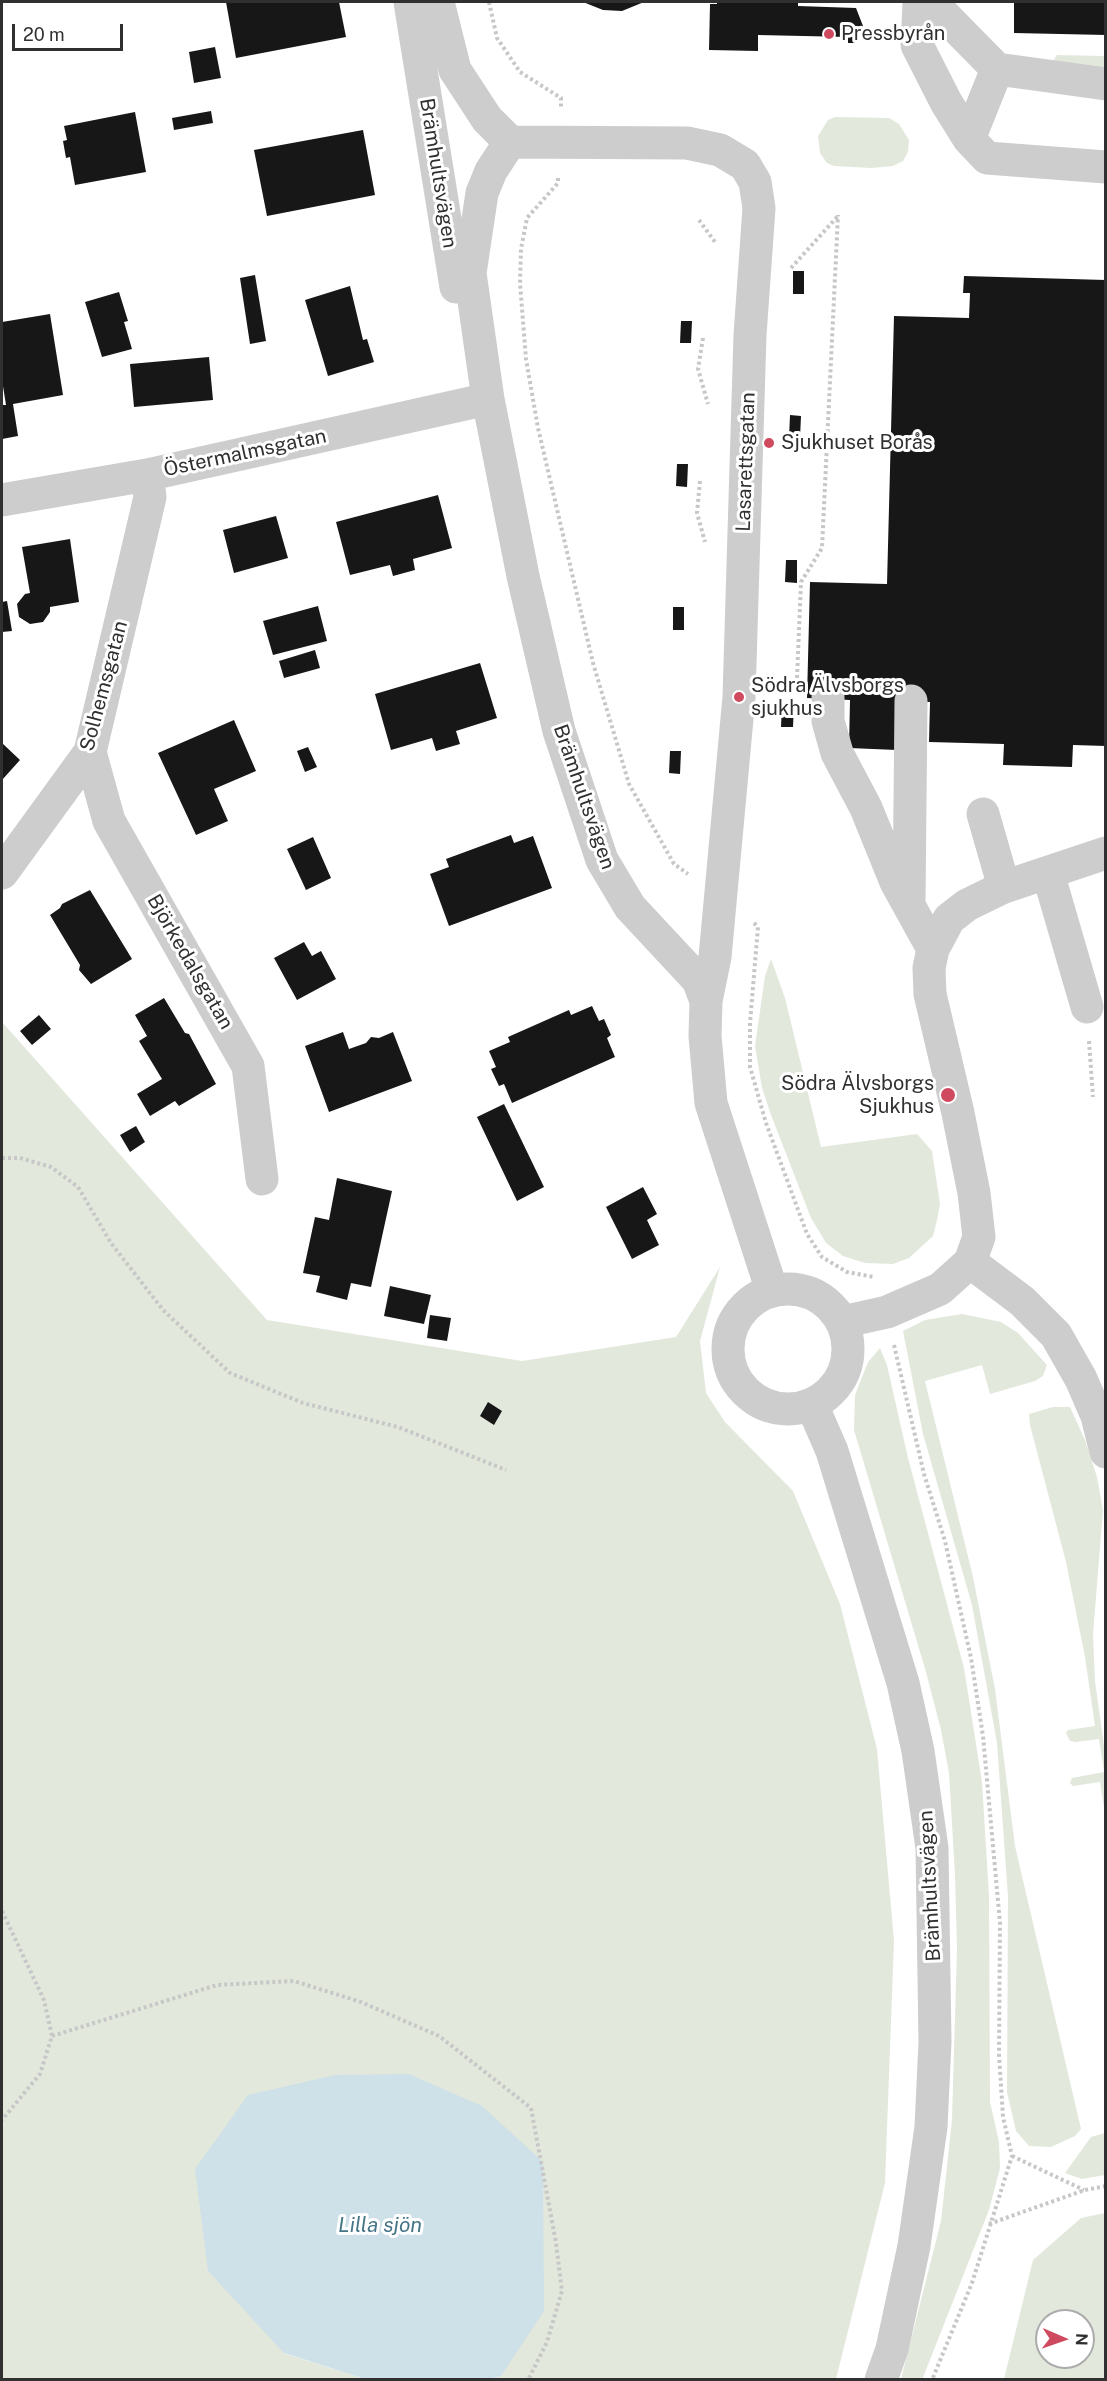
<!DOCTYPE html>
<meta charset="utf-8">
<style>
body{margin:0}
#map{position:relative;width:1107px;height:2381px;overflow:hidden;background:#fff;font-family:"Public Sans",sans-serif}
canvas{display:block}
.frame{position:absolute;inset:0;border:3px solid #303030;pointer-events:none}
.north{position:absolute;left:1035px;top:2309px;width:60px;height:60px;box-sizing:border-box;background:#fff;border:2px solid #acacac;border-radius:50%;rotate:92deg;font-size:16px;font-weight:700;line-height:24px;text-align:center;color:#303030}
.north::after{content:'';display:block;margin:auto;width:21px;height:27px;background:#cf495f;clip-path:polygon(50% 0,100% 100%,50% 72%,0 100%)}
.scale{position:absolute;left:12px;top:24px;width:111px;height:27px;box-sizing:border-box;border:3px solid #303030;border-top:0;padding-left:8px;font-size:18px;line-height:21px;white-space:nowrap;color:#303030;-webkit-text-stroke:4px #fff;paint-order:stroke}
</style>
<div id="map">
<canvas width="1107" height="2381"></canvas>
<div class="frame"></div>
<div class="north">N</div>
<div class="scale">20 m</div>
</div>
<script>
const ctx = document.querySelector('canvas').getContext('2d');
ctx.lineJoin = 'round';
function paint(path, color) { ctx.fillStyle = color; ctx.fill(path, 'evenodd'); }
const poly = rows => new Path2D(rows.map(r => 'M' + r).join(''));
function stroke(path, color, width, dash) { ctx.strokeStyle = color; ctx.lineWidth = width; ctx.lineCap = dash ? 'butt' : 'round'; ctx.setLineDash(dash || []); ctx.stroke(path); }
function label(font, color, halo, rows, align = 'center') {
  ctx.font = font + ' "Public Sans",sans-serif'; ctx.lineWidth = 6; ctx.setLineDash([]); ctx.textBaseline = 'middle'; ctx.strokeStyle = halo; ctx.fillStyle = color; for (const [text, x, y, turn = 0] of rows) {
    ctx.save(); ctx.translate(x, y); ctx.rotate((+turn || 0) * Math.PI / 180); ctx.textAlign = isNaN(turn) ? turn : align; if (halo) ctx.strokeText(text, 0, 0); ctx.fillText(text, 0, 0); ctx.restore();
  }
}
const green = poly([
 [1057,55,1105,56,1105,70,1053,61],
 [835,117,889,118,899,124,909,140,908,152,903,161,893,166,871,168,834,166,827,163,820,153,818,136,828,120],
 [771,959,785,998,821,1147,917,1134,932,1151,940,1204,937,1220,933,1236,909,1258,893,1264,865,1263,843,1256,826,1243,811,1218,771,1115,762,1088,755,1046,765,976],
 [2,1022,267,1320,522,1361,676,1337,720,1267,700,1341,706,1393,725,1422,793,1491,840,1604,877,1749,894,1941,885,2183,836,2379,490,2379,501,2376,283,2353,365,2379,2,2379],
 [962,1314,1001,1322,1018,1333,1047,1365,1043,1376,1035,1381,990,1394,982,1365,925,1381,973,1577,995,1689,1015,1846,1081,2129,1075,2136,1051,2147,1029,2146,1016,2131,1007,2092,1008,1897,997,1743,972,1605,923,1434,903,1331,925,1320],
 [880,1348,887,1365,908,1458,964,1668,982,1782,989,1896,990,2102,999,2142,1000,2168,989,2210,922,2380,901,2379,941,2221,952,2120,957,1948,955,1875,949,1773,941,1730,926,1672,854,1430,855,1395,868,1362],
 [1053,1407,1070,1407,1085,1440,1097,1477,1103,1510,1093,1634,1095,1681,1105,1753,1105,1814,1100,1782,1073,1786,1070,1783,1072,1778,1104,1772,1099,1739,1076,1742,1070,1741,1066,1733,1068,1730,1095,1726,1085,1657,1066,1562,1030,1425,1029,1414],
 [1105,2133,1105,2175,1082,2179,1065,2173,1091,2137],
 [1105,2213,1105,2379,1004,2379,1033,2260,1081,2218],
 [1047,2321,1083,2321,1083,2357,1047,2357]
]);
const water = poly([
 [409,2074,482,2106,543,2162,544,2311,501,2376,490,2379,365,2379,284,2353,208,2271,195,2169,248,2095,335,2075]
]);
const building = poly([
 [226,2,339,2,346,37,236,58],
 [583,2,644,2,622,11,603,10],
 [717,2,798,2,798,6,856,8,863,26,855,43,848,43,848,37,758,35,758,51,709,50,710,4,717,4],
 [1014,2,1106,2,1106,35,1014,33],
 [215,47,221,78,194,83,189,52],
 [211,111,213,123,174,130,172,118],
 [135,112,146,172,75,185,70,157,66,158,63,141,67,140,64,126],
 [363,130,375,195,267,216,254,150],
 [793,271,804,271,804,294,793,294],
 [255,275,266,341,250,344,240,278],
 [964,276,1106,280,1106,746,1073,745,1072,767,1003,765,1004,744,929,742,930,702,898,701,897,750,849,748,850,700,807,698,810,582,887,584,894,316,969,318,970,293,963,293],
 [350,286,363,340,367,339,374,362,328,376,305,300],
 [119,292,128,321,124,322,132,349,102,357,85,302],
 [50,314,63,395,13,404,18,436,2,439,2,405,6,405,2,380,2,322],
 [681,321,692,321,691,343,680,343],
 [209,357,213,400,134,407,130,364],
 [790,415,801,416,800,438,789,438],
 [677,464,688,464,687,487,676,486],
 [438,495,452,548,413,559,415,570,393,576,390,565,350,575,336,522],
 [276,516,288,558,234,573,223,530],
 [70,539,79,602,50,607,50,612,43,622,30,624,19,617,17,604,25,594,30,593,22,547],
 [786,560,797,560,797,583,785,582],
 [7,601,12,631,2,632,2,602],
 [318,606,327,641,273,655,263,621],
 [673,607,684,607,684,630,673,630],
 [315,650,320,668,284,678,279,661],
 [480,663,497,718,456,731,460,744,436,751,432,738,391,750,375,694],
 [782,704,794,704,793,727,781,727],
 [234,720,256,771,214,789,228,821,196,835,158,753],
 [2,743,20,760,2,780],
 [308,747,317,767,305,772,297,751],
 [670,751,681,751,680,774,669,773],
 [511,835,514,843,533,836,552,888,449,926,430,874,449,867,446,859],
 [313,837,331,878,306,890,287,849],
 [90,890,132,959,91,984,79,970,80,965,50,915,60,908,62,904],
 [304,942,312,956,321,951,336,979,297,1000,274,958],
 [164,998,185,1033,189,1034,216,1084,179,1106,175,1101,150,1116,137,1094,162,1079,139,1041,147,1036,135,1015],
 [592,1006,599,1021,604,1019,611,1035,607,1038,615,1057,512,1103,504,1084,499,1086,491,1069,496,1067,489,1051,510,1042,508,1037,569,1010,571,1015],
 [39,1015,51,1029,32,1045,20,1031],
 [343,1032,349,1049,366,1043,371,1037,379,1038,393,1032,412,1081,329,1112,305,1046],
 [504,1104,544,1187,517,1201,477,1117],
 [136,1126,145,1142,130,1152,120,1135],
 [337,1178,392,1191,371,1287,351,1283,347,1300,316,1292,320,1276,303,1273,315,1217,329,1220],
 [643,1187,657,1214,647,1220,659,1245,632,1259,606,1207],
 [390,1286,431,1295,424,1324,384,1316],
 [430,1315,451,1318,447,1341,427,1338],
 [488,1402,502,1411,494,1425,480,1416]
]);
const path = poly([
 [489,2,497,38,520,72,561,98,561,108],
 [558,178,558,183,527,218,521,249,520,283,526,359,538,428,593,663,629,784,674,864,688,874],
 [699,220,715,242],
 [791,268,838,216],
 [703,338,698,369,708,404],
 [700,481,697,513,705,542],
 [797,678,801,582,822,548,838,215],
 [754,923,758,927,750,1023,750,1067,766,1123,807,1234,822,1257,847,1272,874,1277],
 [1089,1041,1093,1097],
 [2,1158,20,1158,51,1167,78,1187,111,1243,163,1310,230,1373,303,1403,398,1427,506,1470],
 [894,1345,924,1474,945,1541,971,1658,983,1736,1000,1923,999,2054,1003,2117,1012,2156,972,2283,932,2380],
 [2,1911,44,2000,52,2036,40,2074,2,2120],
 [52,2036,217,1985,294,1981,361,2002,439,2036,531,2108,556,2243,562,2291,547,2342,528,2380],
 [1012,2156,1084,2190],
 [989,2224,1085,2190,1106,2186]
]);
const minor = poly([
 [410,2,456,287],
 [438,2,455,70,487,119,510,142],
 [919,2,917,45,946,102,969,139,987,158,1106,167],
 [931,2,997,69,1106,84],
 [969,139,997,69],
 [510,142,491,171,482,193,470,273,488,399,523,576,559,731,602,860,630,907,698,980,706,1001,705,1036,711,1103,772,1291],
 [510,142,687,143,720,150,745,165,755,182,759,208,750,335,739,697,715,957,706,1001],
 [2,500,147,475,488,399],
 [828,697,828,721,837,753,866,808,896,882,933,949],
 [90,752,109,821,248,1066,262,1179],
 [983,814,1004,887],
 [2,873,90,752,150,497,147,475],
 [1048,873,1087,1007],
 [909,903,911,701],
 [970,1262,1022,1301,1056,1335,1081,1379,1097,1416,1106,1452],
 '728 1349a60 60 0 1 1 120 0a60 60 0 1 1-120 0Z',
 [842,1322,887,1312,940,1289,970,1262,979,1237,974,1193,958,1113,930,994,929,968,933,949,949,919,967,905,1004,887,1106,853],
 [812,1405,832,1451,903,1683,918,1751,932,1848,935,2042,931,2127,914,2246,892,2349,881,2380]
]);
const markers = [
 [829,34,6,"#cf495f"],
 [769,443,6,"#cf495f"],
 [739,697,6,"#cf495f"],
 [948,1095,8,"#cf495f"]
];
const poiNames = [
 ["Pressbyrån",841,34],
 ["Sjukhuset Borås",781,443],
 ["Södra Älvsborgs",751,686],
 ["sjukhus",751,709],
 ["Södra Älvsborgs",934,1084,"right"],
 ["Sjukhus",934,1107,"right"]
];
const streetNames = [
 ["Brämhultsvägen",438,173,81],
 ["Östermalmsgatan",245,453,-12],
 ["Lasarettsgatan",746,462,-88],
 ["Solhemsgatan",104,686,-75],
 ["Brämhultsvägen",584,797,71],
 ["Björkedalsgatan",190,962,60],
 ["Brämhultsvägen",930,1886,-93]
];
const waterNames = [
 ["Lilla sjön",380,2226]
];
paint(green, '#e3e8dc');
paint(water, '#cee0e8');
paint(building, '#171717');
stroke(path, '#c7c7c7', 4, [3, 3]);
stroke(minor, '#cdcdcd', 33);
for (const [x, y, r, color] of markers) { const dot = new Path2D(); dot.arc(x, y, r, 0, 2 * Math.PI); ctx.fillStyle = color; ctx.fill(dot); stroke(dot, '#fff', 2); }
label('20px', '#303030', '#fff', poiNames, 'left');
label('20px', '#303030', '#fff', streetNames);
label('italic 21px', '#477588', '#fff', waterNames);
</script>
